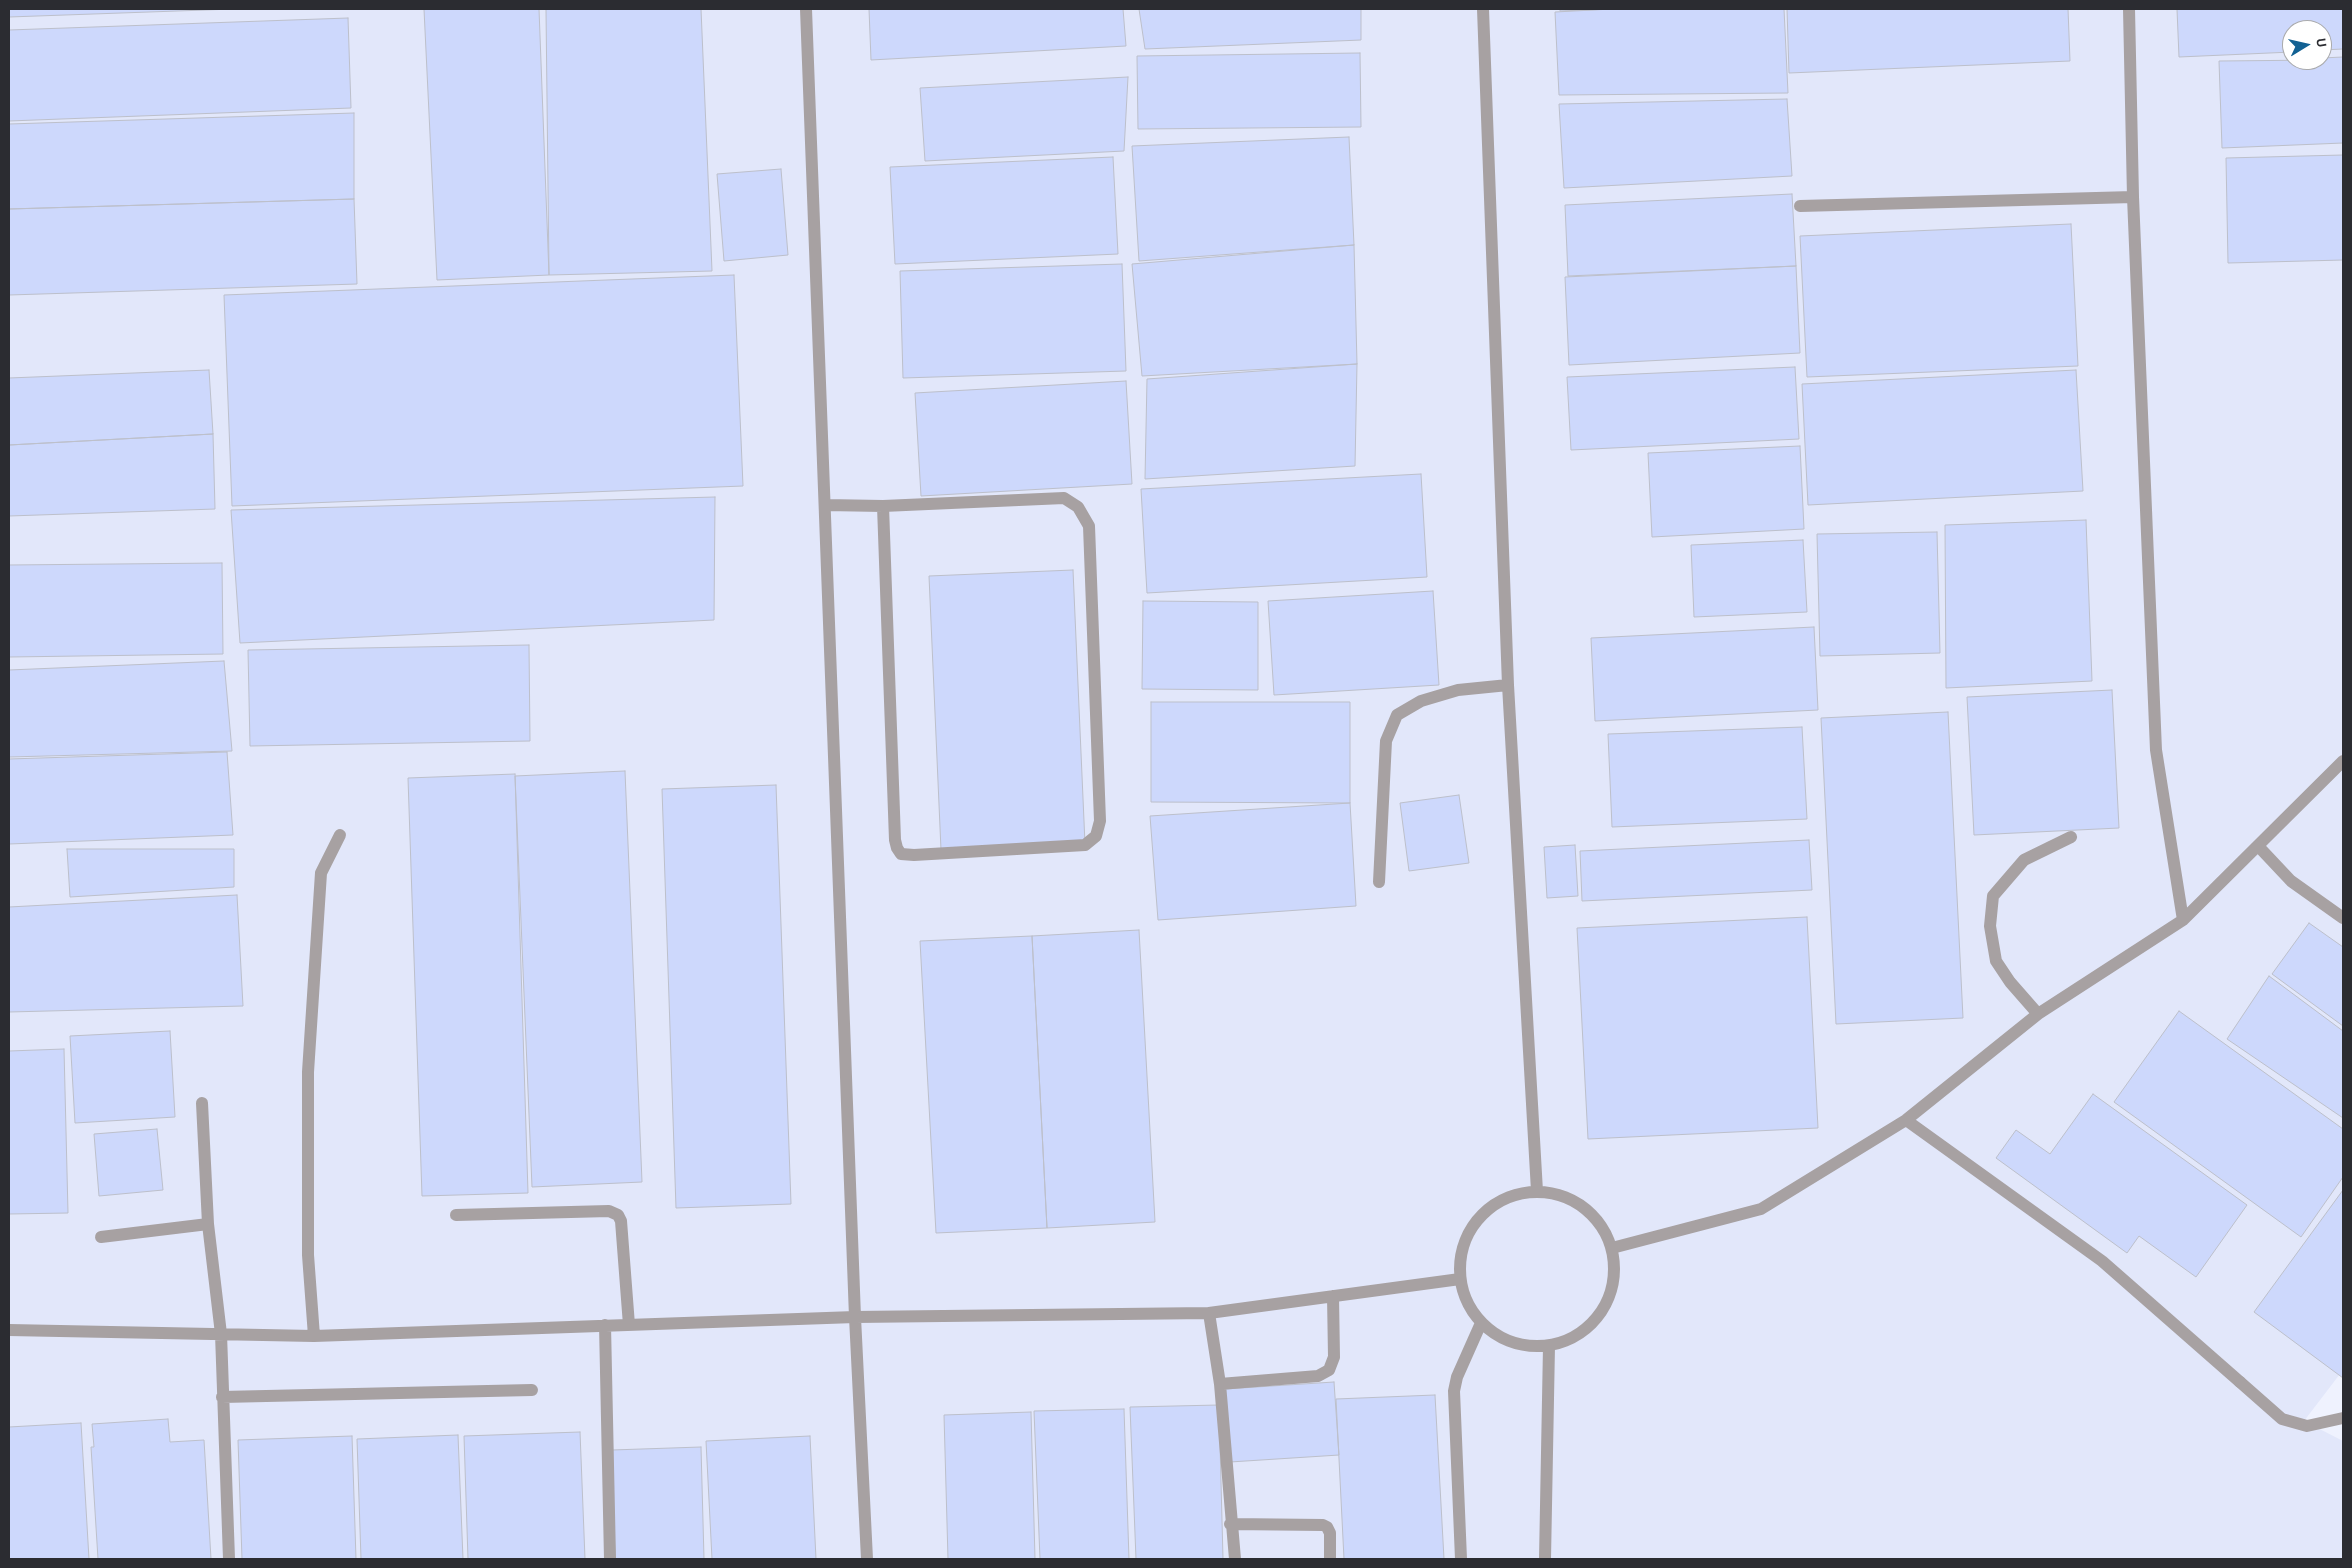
<!DOCTYPE html>
<style>
body{margin:0}
#map{position:relative;width:2352px;height:1568px;overflow:hidden;background:#eff2fe;font-family:"Alegreya Sans",sans-serif}
canvas{display:block}
.frame{position:absolute;inset:0;border:10px solid #2b2c31;pointer-events:none}
.north{position:absolute;left:2282px;top:20px;width:50px;height:50px;box-sizing:border-box;background:#fff;border:1px solid #aaabad;border-radius:50%;rotate:81deg;font-size:14px;font-weight:700;line-height:20px;text-align:center;color:#2b2c31}
.north::after{content:'';display:block;margin:auto;width:18px;height:22px;background:#126193;clip-path:polygon(50% 0,100% 100%,50% 72%,0 100%)}
</style>
<div id="map">
<canvas width="2352" height="1568"></canvas>
<div class="frame"></div>
<div class="north">U</div>
</div>
<script>
const ctx = document.querySelector('canvas').getContext('2d');
ctx.lineJoin = 'round';
function paint(path, color) { ctx.fillStyle = color; ctx.fill(path, 'evenodd'); }
const poly = rows => new Path2D(rows.map(r => 'M' + r).join(''));
function stroke(path, color, width, dash) { ctx.strokeStyle = color; ctx.lineWidth = width; ctx.lineCap = dash ? 'butt' : 'round'; ctx.setLineDash(dash || []); ctx.stroke(path); }
const built = poly([
 [9,9,2343,9,2343,1370,2304,1421,2343,1441,2343,1559,9,1559],
 [2292,30,2322,30,2322,60,2292,60]
]);
const building = poly([
 [9,9,233,9,9,17,9,9],
 [424,9,539,9,549,275,437,280,424,9],
 [546,9,701,9,712,271,549,275,546,9],
 [869,9,1123,9,1126,46,871,60,869,9],
 [1139,9,1361,9,1361,40,1145,49,1139,9],
 [1560,9,1612,9,1560,11,1560,9],
 [1612,9,1784,9,1788,93,1559,95,1555,12,1612,9],
 [1787,9,2068,9,2070,61,1789,73,1787,9],
 [2177,9,2343,9,2343,49,2322,50,2322,30,2292,30,2292,52,2179,57,2177,9],
 [348,18,351,108,9,121,9,30,348,18],
 [1360,53,1361,127,1138,129,1137,56,1360,53],
 [2343,57,2343,143,2222,148,2219,61,2322,60,2322,58,2343,57],
 [1128,77,1124,151,925,161,920,88,1128,77],
 [1787,99,1792,176,1564,188,1559,104,1787,99],
 [354,113,354,199,9,209,9,124,354,113],
 [1349,137,1354,245,1139,261,1132,146,1349,137],
 [2343,155,2343,260,2228,263,2226,158,2343,155],
 [1113,157,1118,254,895,264,890,167,1113,157],
 [781,169,788,255,724,261,717,174,781,169],
 [1792,194,1796,266,1568,276,1565,205,1792,194],
 [354,199,357,284,9,295,9,209,354,199],
 [2071,224,2078,366,1807,377,1800,236,2071,224],
 [1354,245,1357,364,1142,376,1132,264,1354,245],
 [1122,264,1126,371,903,378,900,271,1122,264],
 [1796,266,1800,353,1569,365,1565,277,1796,266],
 [734,275,743,486,232,506,224,295,734,275],
 [1357,364,1355,466,1145,479,1147,379,1357,364],
 [1795,367,1799,439,1571,450,1567,377,1795,367],
 [209,370,213,434,9,445,9,378,209,370],
 [2076,370,2083,491,1808,505,1802,384,2076,370],
 [1126,381,1132,484,921,496,915,393,1126,381],
 [213,434,215,509,9,516,9,445,213,434],
 [1800,446,1804,529,1652,537,1648,453,1800,446],
 [1421,474,1427,577,1147,593,1141,489,1421,474],
 [715,497,714,620,240,643,231,510,715,497],
 [2086,520,2092,681,1946,688,1945,525,2086,520],
 [1937,532,1940,653,1820,656,1817,534,1937,532],
 [1803,540,1807,612,1694,617,1691,545,1803,540],
 [222,563,223,654,9,657,9,565,222,563],
 [1073,570,1085,844,941,850,929,576,1073,570],
 [1433,591,1439,685,1274,695,1268,601,1433,591],
 [1143,601,1258,602,1258,690,1142,689,1143,601],
 [1814,627,1818,710,1595,721,1591,638,1814,627],
 [529,645,530,741,250,746,248,650,529,645],
 [224,661,232,751,9,757,9,670,224,661],
 [2112,690,2119,828,1974,835,1967,697,2112,690],
 [1151,702,1350,702,1350,803,1151,802,1151,702],
 [1948,712,1963,1018,1836,1024,1821,718,1948,712],
 [1802,727,1807,819,1612,827,1608,734,1802,727],
 [227,752,233,835,9,844,9,759,227,752],
 [625,771,642,1182,532,1187,515,776,625,771],
 [515,774,528,1193,422,1196,408,778,515,774],
 [776,785,791,1204,676,1208,662,789,776,785],
 [1459,795,1469,863,1409,871,1400,803,1459,795],
 [1350,803,1356,906,1158,920,1150,816,1350,803],
 [1809,840,1812,890,1582,901,1580,851,1809,840],
 [1575,845,1578,896,1547,898,1544,847,1575,845],
 [67,849,234,849,234,887,70,897,67,849],
 [237,895,243,1006,9,1012,9,907,237,895],
 [1807,917,1818,1128,1588,1139,1577,928,1807,917],
 [2309,923,2343,947,2343,1026,2272,974,2309,923],
 [1139,930,1155,1222,1047,1228,1032,936,1139,930],
 [1032,936,1047,1228,936,1233,920,941,1032,936],
 [2269,976,2343,1031,2343,1118,2227,1039,2269,976],
 [2179,1011,2343,1129,2343,1177,2301,1237,2114,1102,2179,1011],
 [170,1031,175,1117,75,1123,70,1036,170,1031],
 [64,1049,68,1213,9,1214,9,1051,64,1049],
 [2093,1094,2247,1205,2196,1277,2139,1236,2127,1253,1996,1158,2016,1130,2050,1154,2093,1094],
 [157,1129,163,1190,99,1196,94,1134,157,1129],
 [2343,1190,2343,1378,2254,1312,2343,1190],
 [1334,1382,1339,1455,1230,1462,1225,1389,1334,1382],
 [1435,1395,1444,1559,1344,1559,1336,1399,1435,1395],
 [1219,1405,1223,1559,1136,1559,1130,1407,1219,1405],
 [1124,1409,1129,1559,1040,1559,1034,1411,1124,1409],
 [1031,1412,1035,1559,948,1559,944,1415,1031,1412],
 [168,1419,170,1442,204,1440,211,1559,98,1559,91,1447,94,1447,92,1424,168,1419],
 [81,1423,89,1559,9,1559,9,1427,81,1423],
 [580,1432,585,1559,468,1559,464,1436,580,1432],
 [458,1435,463,1559,361,1559,357,1439,458,1435],
 [352,1436,356,1559,242,1559,238,1440,352,1436],
 [810,1436,816,1559,712,1559,706,1441,810,1436],
 [701,1447,704,1559,615,1559,612,1450,701,1447]
]);
const lane = poly([
 [806,9,855,1317,867,1559],
 [1483,9,1508,685,1537,1191],
 [2129,9,2133,197,2156,750,2183,920],
 [1800,206,2133,197],
 [826,505,883,506,1064,498,1078,507,1089,526,1100,821,1096,836,1085,845,914,855,901,854,897,848,895,840,883,506],
 [2259,847,2291,881,2343,918],
 [1379,882,1386,741,1397,715,1421,701,1458,690,1508,685],
 [2038,1014,2010,982,1996,961,1990,926,1993,896,2024,860,2071,837],
 [202,1103,208,1224],
 [1906,1120,2102,1261,2240,1382],
 '1460 1269a77 77 0 1 1 154 0a77 77 0 1 1-154 0Z',
 [456,1215,609,1211,618,1215,621,1221,629,1325],
 [101,1237,208,1224,221,1334,229,1559],
 [1612,1248,1761,1209,1906,1120,2038,1014,2183,920,2343,761],
 [1209,1313,1220,1384,1235,1559],
 [605,1325,610,1559],
 [9,1330,314,1336,855,1317,1209,1313,1460,1279],
 [314,1336,308,1255,308,1072,321,873,340,835],
 [1220,1384,1318,1376,1329,1370,1334,1357,1333,1296],
 [222,1397,532,1390],
 [1230,1524,1323,1525,1327,1527,1330,1533,1330,1559],
 [1461,1559,1454,1391,1457,1377,1481,1323],
 [1545,1559,1549,1346]
]);
const street = poly([
 [2240,1382,2282,1419,2307,1426,2343,1418]
]);
paint(built, '#e2e7fa');
paint(building, '#cdd8fc');
stroke(building, '#bdc0cb', 1);
stroke(lane, '#a7a1a2', 12);
stroke(street, '#a7a1a2', 12);
</script>
